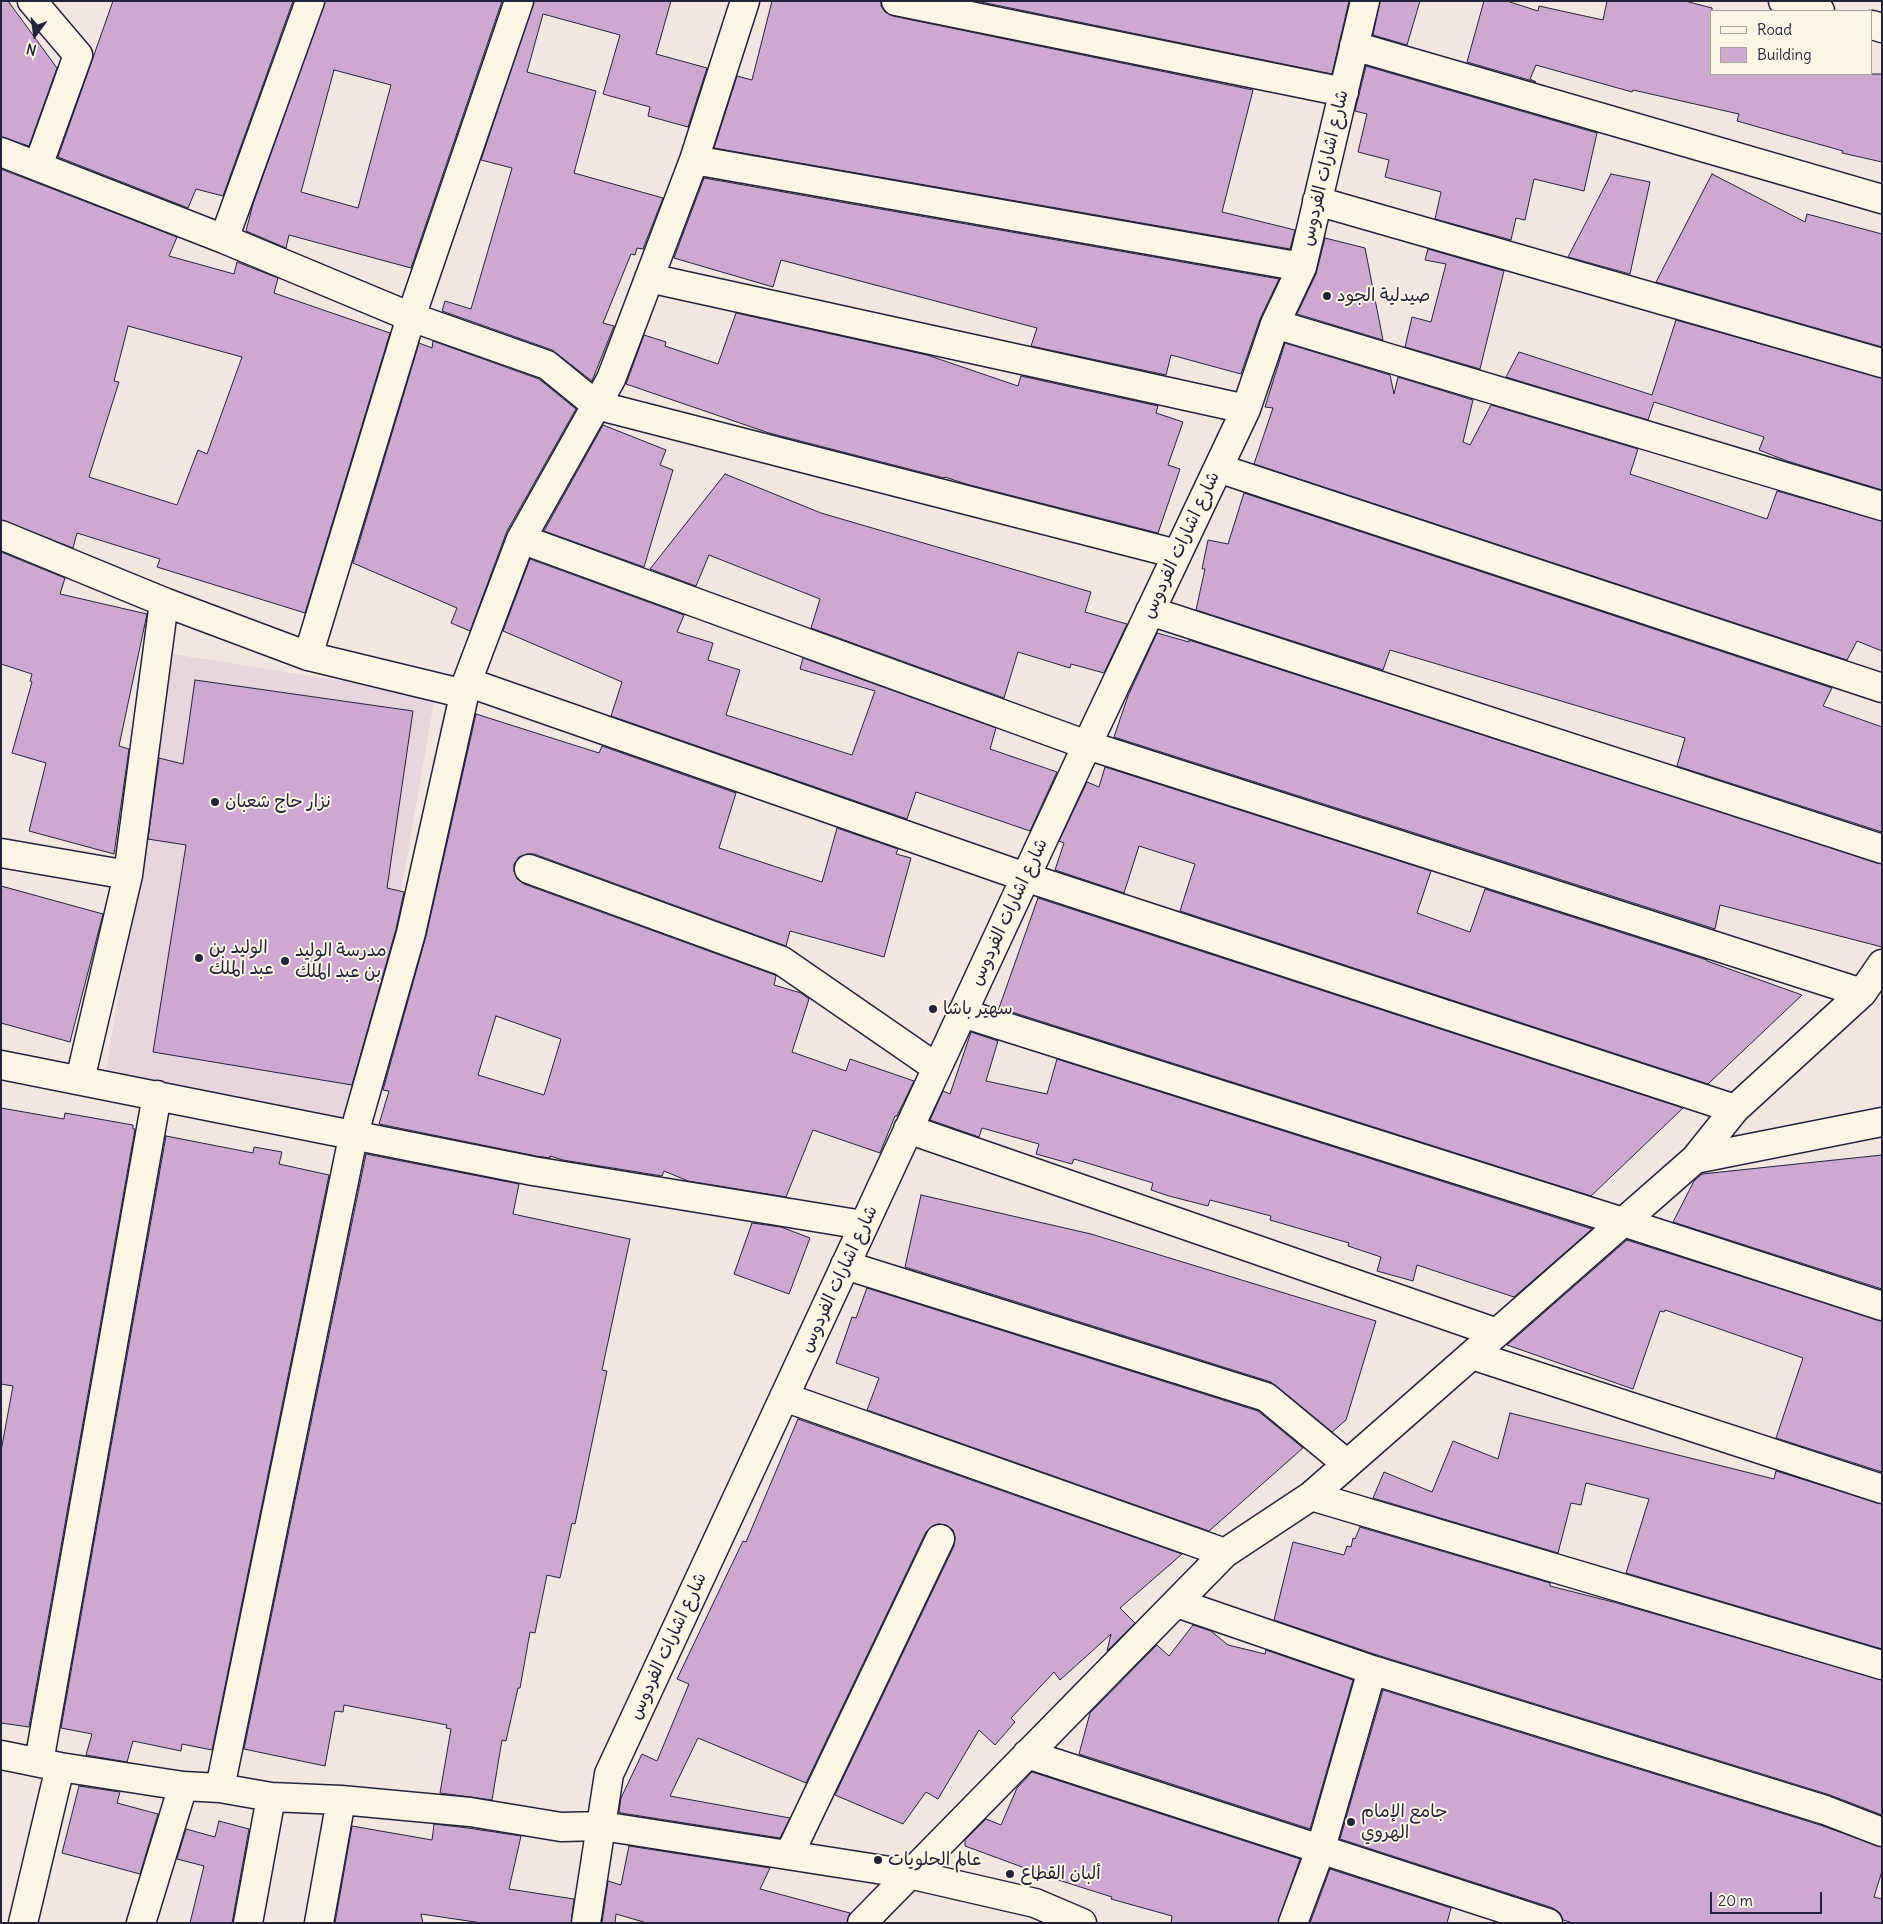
<!DOCTYPE html>
<meta charset="utf-8">
<style>
body{margin:0}
#map{position:relative;width:1883px;height:1924px;overflow:hidden;background:#f3e6e1;font-family:Delius,sans-serif}
canvas{display:block}
.frame{position:absolute;inset:0;border:2px solid #22223b;pointer-events:none}
.legend{position:absolute;left:1710px;top:10px;width:162px;height:65px;box-sizing:border-box;background:#fcf5e5;border:1px solid #a5a1a1;margin:0;padding:6px 9px;list-style:none;font-size:15px;color:#22223b}
.legend li{display:flex;align-items:center;gap:10px;height:25px}
.legend b{width:25px;border:1px solid #a5a1a1}
.north{position:absolute;left:10px;top:10px;width:50px;height:50px;-webkit-text-stroke:4px #fcf5e5;paint-order:stroke;rotate:194deg;font-size:14px;font-weight:700;line-height:20px;text-align:center;color:#22223b}
.north::after{content:'';display:block;margin:auto;width:18px;height:22px;background:#22223b;clip-path:polygon(50% 0,100% 100%,50% 72%,0 100%)}
.scale{position:absolute;left:1710px;top:1892px;width:112px;height:22px;box-sizing:border-box;border:2px solid #22223b;border-top:0;padding-left:6px;font-size:15px;line-height:18px;white-space:nowrap;color:#22223b;-webkit-text-stroke:4px #fcf5e5;paint-order:stroke}
</style>
<div id="map">
<canvas width="1883" height="1924"></canvas>
<div class="frame"></div>
<ul class="legend">
<li><b style="height:6px;background:#fcf5e5"></b>Road</li>
<li><b style="height:14px;background:#cda9d2"></b>Building</li>
</ul>
<div class="north">N</div>
<div class="scale">20 m</div>
</div>
<script>
const ctx = document.querySelector('canvas').getContext('2d');
ctx.lineJoin = 'round';
function paint(path, color) { ctx.fillStyle = color; ctx.fill(path, 'evenodd'); }
const poly = rows => new Path2D(rows.map(r => 'M' + r).join(''));
function stroke(path, color, width, dash) { ctx.strokeStyle = color; ctx.lineWidth = width; ctx.lineCap = dash ? 'butt' : 'round'; ctx.setLineDash(dash || []); ctx.stroke(path); }
function label(font, color, halo, rows, align = 'center') {
  ctx.font = font + ' Delius,"Playpen Sans Arabic",sans-serif'; ctx.lineWidth = 4; ctx.setLineDash([]); ctx.textBaseline = 'middle'; ctx.strokeStyle = halo; ctx.fillStyle = color; for (const [text, x, y, turn = 0] of rows) {
    ctx.save(); ctx.translate(x, y); ctx.rotate((+turn || 0) * Math.PI / 180); ctx.textAlign = isNaN(turn) ? turn : align; if (halo) ctx.strokeText(text, 0, 0); ctx.fillText(text, 0, 0); ctx.restore();
  }
}
const built = poly([
 [173,654,435,696,361,1121,105,1077]
]);
const building = poly([
 [1,1,8,1,57,68,29,146,1,137,1,1],
 [113,1,293,1,223,196,196,189,188,208,58,157,113,1],
 [325,1,502,1,411,268,289,235,286,248,246,231,253,204,325,1],
 [334,70,391,85,358,208,301,192,334,70],
 [534,1,671,1,656,54,707,68,688,127,648,116,650,107,603,94,620,35,543,14,527,72,596,91,574,173,663,198,643,249,637,248,635,255,631,254,603,323,614,326,592,381,552,350,442,311,445,301,471,309,512,168,481,160,534,1],
 [772,1,881,1,881,6,885,12,893,16,1253,90,1222,212,1295,230,1290,249,714,148,737,76,752,80,772,1],
 [976,1,1349,1,1332,74,976,1],
 [1380,1,1420,1,1407,45,1373,35,1380,1],
 [1484,1,1507,1,1538,11,1539,6,1603,20,1607,1,1685,1,1712,8,1712,74,1882,74,1882,162,1842,153,1843,151,1737,121,1739,114,1633,90,1632,92,1536,65,1530,79,1536,82,1467,62,1484,1],
 [1366,66,1597,133,1584,191,1534,179,1525,220,1516,218,1511,240,1435,219,1441,192,1385,177,1389,160,1358,152,1367,114,1355,111,1366,66],
 [1,169,177,237,169,256,234,274,237,262,278,278,274,293,390,333,305,613,157,567,160,559,77,533,73,548,1,520,1,169],
 [128,326,242,357,207,454,198,450,177,505,89,477,119,382,114,381,128,326],
 [1611,174,1650,182,1630,274,1568,257,1611,174],
 [1712,174,1805,222,1807,214,1882,234,1882,347,1656,282,1712,174],
 [704,178,1279,279,1260,319,1241,374,1171,355,1166,375,1031,346,1037,328,781,260,773,287,674,258,704,178],
 [1325,238,1365,248,1383,340,1297,314,1316,274,1325,238],
 [1428,249,1504,271,1480,369,1405,347,1412,317,1431,322,1446,264,1425,260,1428,249],
 [736,313,927,355,1018,386,1021,376,1158,406,1156,413,1183,422,1168,465,1180,469,1158,533,966,484,945,477,944,478,769,433,626,384,644,335,666,342,665,346,718,364,736,313],
 [1676,320,1882,378,1882,490,1787,461,1759,450,1764,437,1654,402,1648,420,1506,377,1519,352,1652,395,1676,320],
 [433,341,539,379,576,409,507,531,470,631,451,623,457,608,353,563,419,343,432,348,433,341],
 [1285,343,1390,375,1394,394,1398,377,1473,400,1463,442,1470,445,1491,405,1638,449,1630,474,1767,519,1777,491,1882,521,1882,651,1857,641,1847,660,1254,464,1273,408,1265,407,1285,343],
 [603,425,666,450,660,465,673,470,644,567,544,531,603,425],
 [725,474,821,513,1091,592,1085,612,1127,624,1104,673,1071,664,1070,668,1018,652,1004,698,811,628,820,599,709,555,696,586,650,569,725,474],
 [1244,493,1832,688,1823,706,1882,727,1882,832,1677,766,1685,738,1390,650,1383,670,1196,610,1205,569,1202,569,1208,540,1228,544,1244,493],
 [1,552,65,578,60,594,147,614,119,746,129,749,114,854,29,831,46,763,12,753,32,682,30,681,32,674,1,664,1,552],
 [530,559,684,615,677,632,713,643,708,660,740,670,726,715,852,755,875,691,800,669,803,658,996,728,990,749,1057,772,1030,831,916,792,907,819,611,716,622,682,503,631,530,559],
 [1157,633,1189,642,1189,640,1882,864,1882,947,1720,905,1715,929,1114,737,1128,696,1157,633],
 [195,680,413,711,387,888,404,892,396,929,352,1085,153,1052,186,845,148,839,159,758,183,764,195,680],
 [476,714,599,753,602,746,736,793,719,848,822,882,837,828,898,849,896,854,911,858,884,957,790,931,786,946,534,854,527,854,519,857,514,864,514,871,517,879,524,884,775,975,776,976,774,985,801,993,809,999,792,1052,846,1071,850,1059,914,1081,897,1116,895,1116,880,1153,813,1130,786,1197,688,1181,664,1171,662,1176,563,1160,550,1156,550,1158,536,1156,379,1124,389,1091,383,1090,426,936,476,714],
 [496,1016,561,1039,544,1095,478,1075,496,1016],
 [1105,767,1431,871,1417,913,1470,932,1485,889,1707,960,1707,961,1802,995,1708,1084,1180,911,1195,864,1139,846,1124,893,1055,870,1064,843,1059,841,1087,782,1099,787,1105,767],
 [1,886,103,914,70,1042,1,1023,1,886],
 [1038,898,1683,1108,1591,1196,999,1008,1038,898],
 [971,1032,998,1041,986,1081,1047,1094,1057,1059,1592,1229,1514,1297,1417,1265,1413,1281,1377,1271,1381,1257,1348,1246,1349,1243,1270,1220,1271,1216,1210,1200,1208,1206,1169,1196,1151,1190,1153,1183,1074,1159,1072,1164,1036,1154,1039,1144,982,1128,979,1137,930,1120,943,1091,950,1094,971,1032],
 [1,1108,64,1119,65,1113,133,1125,133,1129,135,1129,29,1727,1,1723,1,1451,13,1386,1,1384,1,1108],
 [166,1136,253,1153,254,1147,282,1152,279,1164,329,1175,212,1750,182,1744,181,1751,133,1741,127,1762,86,1755,92,1734,61,1728,166,1136],
 [366,1154,519,1184,513,1214,630,1239,602,1370,607,1371,575,1524,572,1523,560,1578,547,1575,535,1633,530,1632,520,1688,518,1688,506,1741,502,1740,492,1800,440,1793,451,1729,446,1728,447,1725,344,1705,343,1712,335,1711,325,1766,244,1749,366,1154],
 [1882,1155,1882,1289,1673,1222,1694,1181,1702,1174,1882,1155],
 [921,1195,1091,1234,1376,1321,1346,1420,1332,1432,1271,1382,905,1267,921,1195],
 [752,1223,781,1227,810,1238,789,1294,734,1274,752,1223],
 [1627,1240,1882,1321,1882,1472,1776,1438,1803,1358,1665,1310,1664,1312,1660,1311,1633,1389,1507,1345,1627,1240],
 [867,1288,1258,1411,1303,1448,1209,1531,867,1410,879,1378,836,1363,852,1317,856,1318,867,1288],
 [1510,1413,1774,1479,1776,1471,1882,1504,1882,1649,1626,1573,1649,1499,1586,1483,1581,1505,1571,1503,1558,1553,1373,1498,1384,1472,1432,1492,1453,1441,1498,1459,1510,1413],
 [798,1419,1182,1554,1120,1608,1135,1623,1107,1651,1111,1634,1060,1680,1054,1672,1011,1718,1015,1722,995,1745,979,1730,938,1799,926,1792,903,1824,835,1795,954,1546,955,1537,953,1530,946,1525,938,1524,932,1526,926,1532,806,1783,698,1738,670,1796,790,1818,780,1838,621,1813,619,1812,621,1798,642,1754,657,1761,689,1684,677,1679,743,1541,746,1542,798,1419],
 [1360,1527,1550,1583,1550,1586,1617,1603,1882,1680,1882,1815,1830,1795,1377,1655,1274,1620,1293,1542,1344,1555,1347,1546,1351,1547,1353,1538,1355,1539,1360,1527],
 [1193,1625,1211,1631,1228,1645,1265,1654,1266,1650,1353,1680,1310,1829,1079,1754,1090,1713,1157,1645,1169,1656,1193,1625],
 [1383,1690,1820,1825,1882,1847,1882,1871,1874,1897,1882,1899,1882,1923,1573,1923,1563,1920,1560,1913,1553,1908,1340,1839,1383,1690],
 [1032,1772,1300,1859,1278,1923,1171,1923,1172,1916,1111,1899,1112,1897,1052,1878,965,1846,965,1840,986,1819,1001,1825,1017,1788,1032,1772],
 [79,1786,120,1792,117,1803,158,1814,140,1874,62,1853,79,1786],
 [219,1821,249,1829,232,1923,190,1923,204,1866,177,1859,186,1829,215,1837,219,1821],
 [434,1824,468,1828,521,1836,509,1889,574,1899,571,1923,482,1923,421,1914,423,1923,335,1923,352,1826,432,1840,434,1824],
 [629,1846,770,1868,760,1889,850,1913,847,1923,647,1923,616,1914,615,1923,602,1923,608,1881,621,1885,629,1846],
 [1330,1869,1451,1908,1447,1923,1310,1923,1330,1869]
]);
const minor = poly([
 [32,1,78,55,38,166],
 [896,1,1344,92],
 [1783,1,1820,11],
 [1872,25,1882,28],
 [1354,46,1882,199],
 [1,152,224,239,411,317,547,365,596,405,1177,554],
 [694,160,1302,267],
 [1317,201,1882,363],
 [224,239,310,1],
 [649,278,1246,409],
 [1275,324,1882,506],
 [1218,468,1882,688],
 [1,535,164,602,308,656,465,694],
 [521,539,1087,745,1862,993],
 [1150,611,1882,849],
 [308,656,411,317,519,1],
 [467,682,1025,877,1735,1109],
 [1,853,128,875],
 [529,869,782,961,937,1068],
 [962,1013,1623,1222,1882,1306],
 [1,1065,533,1171,863,1225],
 [80,1080,128,875,164,602],
 [908,1129,1497,1333],
 [1695,1159,1882,1122],
 [845,1265,1266,1397,1347,1464],
 [1472,1355,1882,1489],
 [784,1397,1225,1553],
 [1311,1496,1882,1665],
 [1177,1603,1372,1670,1825,1810,1882,1832],
 [1027,1754,1548,1923],
 [1,1755,60,1767,183,1786,220,1788,271,1797,341,1800,470,1812,561,1827,602,1826,909,1874,1035,1903,1082,1923],
 [39,1762,157,1095],
 [220,1788,353,1137,411,933,467,682,521,539,611,379,694,160,745,1],
 [789,1855,940,1539],
 [23,1923,60,1767],
 [141,1923,183,1786],
 [248,1923,271,1797],
 [319,1923,341,1800],
 [586,1923,609,1774,1087,745,1246,409,1275,324,1302,267,1365,1],
 [862,1923,1225,1553,1311,1496,1695,1159,1735,1109,1862,993,1882,964],
 [1293,1923,1321,1848,1372,1670]
]);
const markers = [
 [1327,296,5,"#22223b"],
 [215,802,5,"#22223b"],
 [199,958,5,"#22223b"],
 [285,961,5,"#22223b"],
 [933,1009,5,"#22223b"],
 [1351,1822,5,"#22223b"],
 [878,1860,5,"#22223b"],
 [1010,1874,5,"#22223b"]
];
const streetNames = [
 ["شارع اشارات الفردوس",1325,168,-77],
 ["شارع اشارات الفردوس",1181,545,-65],
 ["شارع اشارات الفردوس",1009,912,-65],
 ["شارع اشارات الفردوس",839,1279,-65],
 ["شارع اشارات الفردوس",668,1646,-65]
];
const poiNames = [
 ["صيدلية الجود",1337,296],
 ["نزار حاج شعبان",225,802],
 ["الوليد بن",209,948],
 ["عبد الملك",209,969],
 ["مدرسة الوليد",295,951],
 ["بن عبد الملك",295,972],
 ["سهير باشا",943,1009],
 ["جامع الإمام",1361,1812],
 ["الهروي",1361,1833],
 ["عالم الحلويات",888,1860],
 ["ألبان القطاع",1020,1874]
];
paint(built, '#e8d4dc');
paint(building, '#cda9d2');
stroke(building, '#22223b', 1);
stroke(minor, '#22223b', 31);
stroke(minor, '#fcf5e5', 28);
for (const [x, y, r, color] of markers) { const dot = new Path2D(); dot.arc(x, y, r, 0, 2 * Math.PI); ctx.fillStyle = color; ctx.fill(dot); stroke(dot, '#fcf5e5', 2); }
label('18px', '#22223b', '#fcf5e5', streetNames);
label('18px', '#22223b', '#fcf5e5', poiNames, 'left');
</script>
